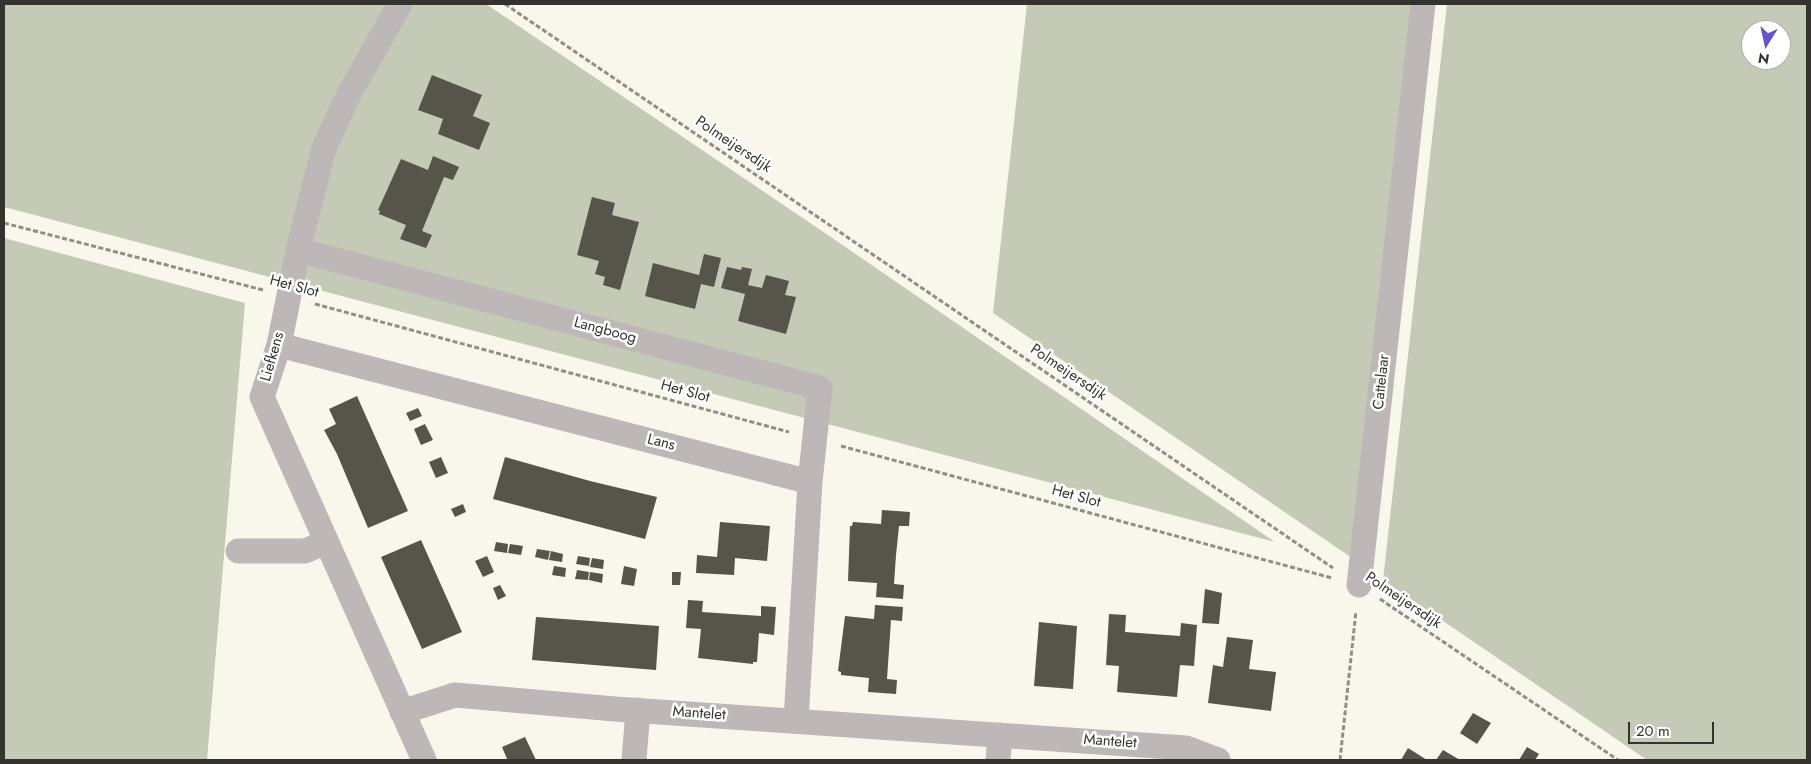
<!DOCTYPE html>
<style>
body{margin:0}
#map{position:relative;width:1811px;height:764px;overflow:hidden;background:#f9f7ec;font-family:Jost,sans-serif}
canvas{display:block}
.frame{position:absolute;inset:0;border:5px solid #34332f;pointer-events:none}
.north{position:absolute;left:1741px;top:20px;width:50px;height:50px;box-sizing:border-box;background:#fff;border:1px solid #aeadac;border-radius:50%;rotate:190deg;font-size:14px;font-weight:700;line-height:20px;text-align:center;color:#34332f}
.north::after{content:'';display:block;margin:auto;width:18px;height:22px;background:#6554cd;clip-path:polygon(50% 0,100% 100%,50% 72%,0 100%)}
.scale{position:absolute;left:1628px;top:722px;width:86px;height:22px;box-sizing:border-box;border:2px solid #34332f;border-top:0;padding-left:6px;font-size:15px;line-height:18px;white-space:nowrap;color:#34332f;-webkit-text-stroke:4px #fff;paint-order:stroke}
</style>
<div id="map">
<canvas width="1811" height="764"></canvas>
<div class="frame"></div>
<div class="north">N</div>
<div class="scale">20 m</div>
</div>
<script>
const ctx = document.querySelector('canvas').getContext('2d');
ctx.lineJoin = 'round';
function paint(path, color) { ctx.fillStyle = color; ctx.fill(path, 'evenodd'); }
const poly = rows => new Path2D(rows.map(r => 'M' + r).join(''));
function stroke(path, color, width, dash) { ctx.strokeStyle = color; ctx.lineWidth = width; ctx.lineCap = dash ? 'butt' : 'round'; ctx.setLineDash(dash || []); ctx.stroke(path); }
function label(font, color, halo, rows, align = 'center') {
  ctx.font = font + ' Jost,sans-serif'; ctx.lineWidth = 5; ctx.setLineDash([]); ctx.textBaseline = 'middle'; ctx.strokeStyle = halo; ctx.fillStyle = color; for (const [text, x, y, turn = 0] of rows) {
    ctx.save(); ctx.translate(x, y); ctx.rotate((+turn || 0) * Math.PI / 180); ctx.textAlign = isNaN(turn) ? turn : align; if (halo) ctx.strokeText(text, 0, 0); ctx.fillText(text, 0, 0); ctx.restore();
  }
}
const green = poly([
 [4,4,486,4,825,233,1275,542,4,207],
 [1027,4,1411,4,1352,558,993,313],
 [1447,4,1807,4,1807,760,1647,760,1383,580],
 [1751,30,1781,30,1781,60,1751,60],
 [4,238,245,303,207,760,4,760]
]);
const building = poly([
 [432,75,482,95,473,116,490,123,479,150,438,134,443,119,418,110],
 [433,156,459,167,453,180,444,177,422,231,432,235,426,248,400,239,406,225,379,214,380,211,378,210,401,159,428,170],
 [592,197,615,203,612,215,639,222,620,290,603,285,605,277,595,274,599,261,577,255],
 [704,254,721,258,714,287,701,284,695,309,645,296,653,263,699,275],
 [727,267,741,270,742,267,752,269,748,285,762,288,766,275,789,281,785,295,796,297,786,334,738,321,745,294,721,288],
 [357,396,408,511,368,528,337,454,324,430,336,424,329,409],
 [418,408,422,416,410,421,406,413],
 [425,424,433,440,421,445,414,429],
 [441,457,448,473,436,478,429,462],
 [505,457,590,481,657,497,645,539,493,499],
 [463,504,466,512,455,517,451,509],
 [882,510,910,512,909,526,899,526,896,555,894,584,904,585,903,599,876,597,877,583,848,581,850,526,852,526,853,522,881,524],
 [720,522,770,526,767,561,735,558,734,575,696,573,697,555,717,557],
 [421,540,462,632,422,649,381,557],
 [496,542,508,544,507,553,494,551],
 [510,544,523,546,521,555,508,553],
 [537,549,550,551,548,560,535,557],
 [551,551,563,554,562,562,549,560],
 [487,556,494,572,483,577,475,561],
 [578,556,590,558,589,566,576,564],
 [592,558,604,560,603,569,590,567],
 [554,566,566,568,565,577,552,575],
 [624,566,637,569,634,586,621,584],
 [577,570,589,572,588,580,575,579],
 [590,572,603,574,602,583,589,580],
 [672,572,681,572,680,585,672,585],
 [500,585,506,596,498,600,493,588],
 [1205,589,1222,593,1219,624,1202,623],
 [688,600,703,601,702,612,761,616,761,606,776,607,774,635,759,633,757,662,753,662,753,664,698,658,701,629,686,628],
 [875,605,903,607,902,621,891,620,887,679,897,680,896,694,868,692,869,678,841,675,841,672,838,671,845,616,874,619],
 [1109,614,1126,615,1125,632,1180,636,1181,623,1197,625,1194,666,1180,665,1177,697,1117,692,1119,666,1106,665],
 [536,617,659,626,656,670,532,660],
 [1039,622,1077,626,1073,689,1034,686],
 [1227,637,1253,640,1249,669,1276,672,1271,711,1208,703,1213,665,1223,667],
 [1473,713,1491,723,1477,744,1460,733],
 [525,737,536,760,504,760,507,759,502,747],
 [1527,747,1539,754,1535,760,1519,760],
 [1408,748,1427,760,1401,760],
 [1443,750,1460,760,1436,760]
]);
const path = poly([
 [505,4,1333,568],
 [4,223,263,290],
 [315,304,789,432],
 [841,446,1332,578],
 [1380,599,1618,760],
 [1340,760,1356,611]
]);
const minor = poly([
 [400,4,349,94,324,148,298,250,279,345,262,397,424,760],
 [298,250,820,388,810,482],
 [279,345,810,482,796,721],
 [238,551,305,551,326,542],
 [1359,585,1423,4],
 [402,712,455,695,615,709,1186,748,1218,760],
 [634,760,638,710],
 [998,760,1000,735]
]);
const streetNames = [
 ["Polmeijersdijk",733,145,34],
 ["Het Slot",294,287,15],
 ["Langboog",605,331,15],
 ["Liefkens",273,357,-74],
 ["Polmeijersdijk",1068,373,34],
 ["Cattelaar",1382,382,-84],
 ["Het Slot",685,392,15],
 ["Lans",661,443,14],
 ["Het Slot",1076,497,15],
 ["Polmeijersdijk",1403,601,34],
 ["Mantelet",699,714,4],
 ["Mantelet",1110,742,4]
];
paint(green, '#c5cab6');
paint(building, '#56544b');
stroke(path, '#8f8e87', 3, [5, 2.5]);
stroke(minor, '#bdb7b8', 25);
label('15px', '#34332f', '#fff', streetNames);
</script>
